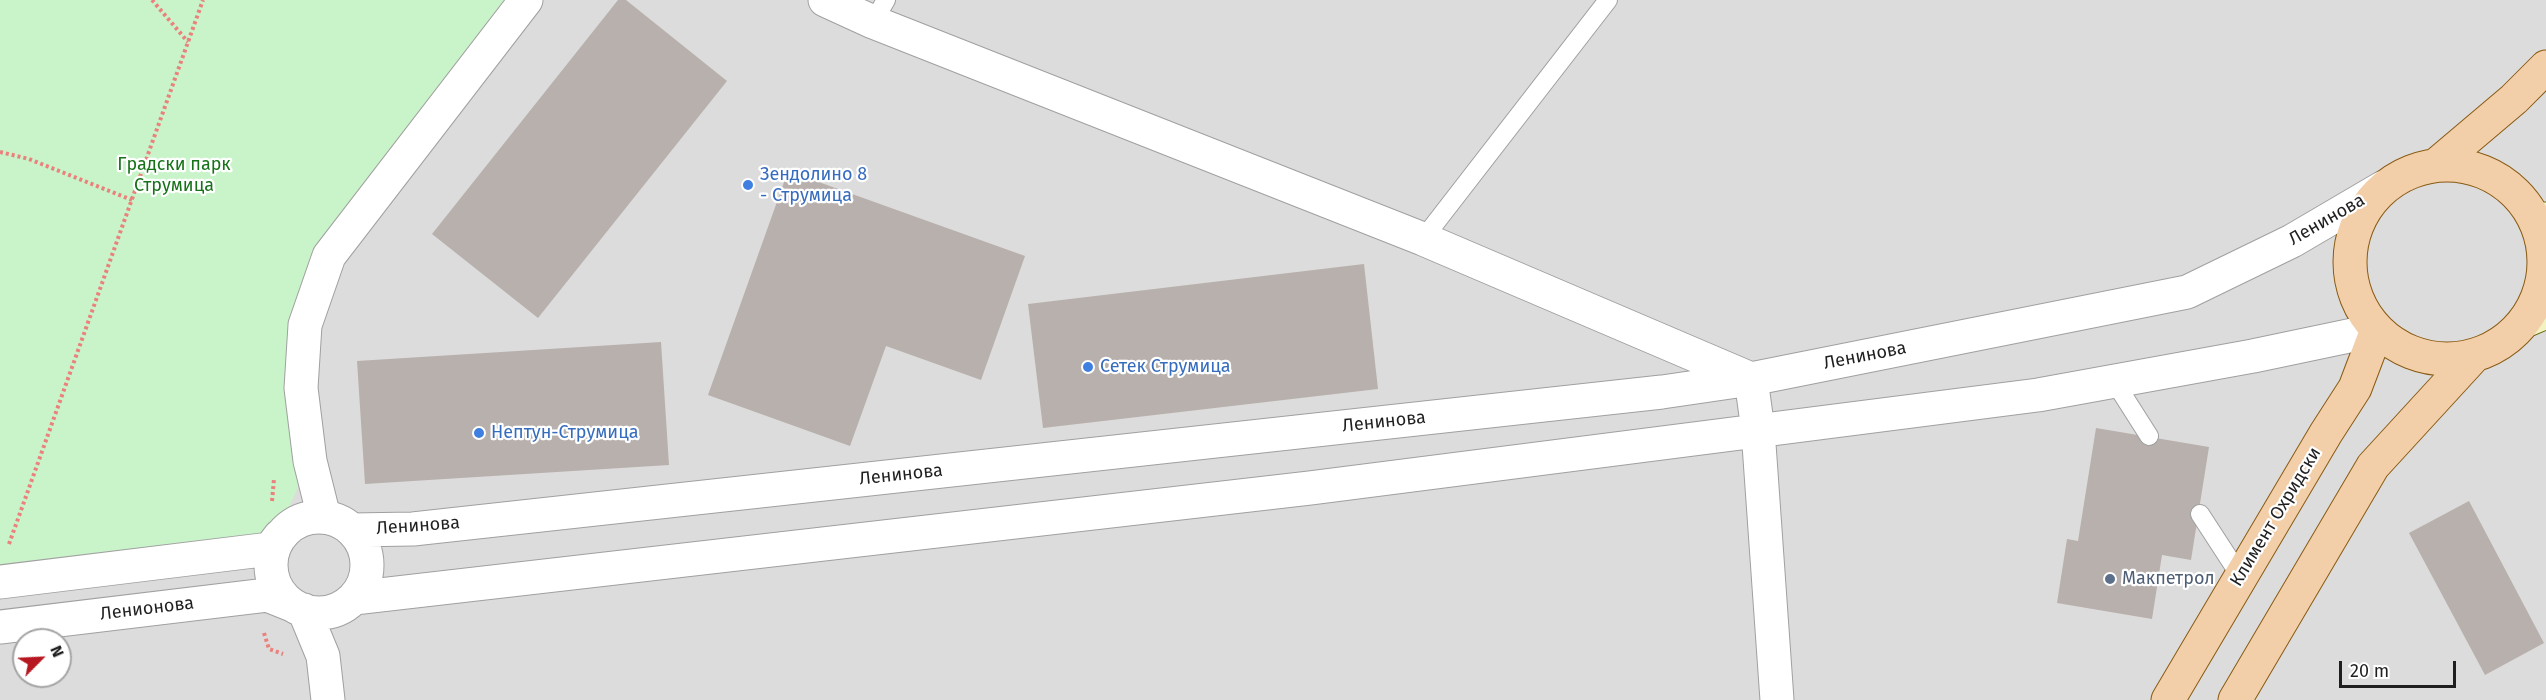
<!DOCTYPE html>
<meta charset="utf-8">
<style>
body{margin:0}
#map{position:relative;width:2546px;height:700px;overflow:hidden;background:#efebe6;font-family:"Fira Sans",sans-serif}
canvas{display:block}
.north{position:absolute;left:12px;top:628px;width:60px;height:60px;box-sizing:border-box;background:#fff;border:2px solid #a5a5a5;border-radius:50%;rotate:66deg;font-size:16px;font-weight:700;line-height:24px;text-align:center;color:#1f1f1f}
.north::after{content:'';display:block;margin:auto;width:21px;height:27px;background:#b71720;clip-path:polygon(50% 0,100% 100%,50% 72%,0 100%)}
.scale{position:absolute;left:2339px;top:661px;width:117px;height:27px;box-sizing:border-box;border:3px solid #1f1f1f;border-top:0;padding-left:8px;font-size:18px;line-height:21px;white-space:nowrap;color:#1f1f1f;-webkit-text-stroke:4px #fff;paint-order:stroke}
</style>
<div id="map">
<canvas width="2546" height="700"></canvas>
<div class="north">N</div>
<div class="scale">20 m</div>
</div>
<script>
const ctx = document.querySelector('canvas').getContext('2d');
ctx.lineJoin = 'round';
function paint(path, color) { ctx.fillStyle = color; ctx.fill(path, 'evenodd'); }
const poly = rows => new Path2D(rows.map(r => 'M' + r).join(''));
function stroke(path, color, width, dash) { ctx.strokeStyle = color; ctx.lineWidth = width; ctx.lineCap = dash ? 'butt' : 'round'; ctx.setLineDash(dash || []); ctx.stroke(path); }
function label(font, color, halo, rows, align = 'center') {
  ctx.font = font + ' "Fira Sans",sans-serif'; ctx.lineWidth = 4.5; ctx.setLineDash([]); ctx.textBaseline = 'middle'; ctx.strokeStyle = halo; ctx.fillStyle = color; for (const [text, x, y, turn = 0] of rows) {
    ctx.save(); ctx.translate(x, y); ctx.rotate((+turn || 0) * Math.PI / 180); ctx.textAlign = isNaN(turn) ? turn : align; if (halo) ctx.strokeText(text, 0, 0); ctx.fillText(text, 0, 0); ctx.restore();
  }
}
const residential = poly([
 [0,0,2546,0,2546,700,0,700],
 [24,640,60,640,60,676,24,676]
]);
const park = poly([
 [0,0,526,0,329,256,305,325,310,461,270,549,0,582]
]);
const building = poly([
 [618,0,626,0,727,81,538,318,432,234],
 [788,171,1025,256,981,380,886,346,850,446,708,395],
 [1364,264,1378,389,1043,428,1028,304],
 [661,342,669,465,365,484,357,361],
 [2096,428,2209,447,2191,560,2162,555,2152,619,2057,603,2067,539,2078,541],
 [2469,501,2544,643,2485,675,2409,533]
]);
const path = poly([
 [152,0,188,42],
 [0,152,29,159,132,200],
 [272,501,274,479],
 [9,544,203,0],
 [264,633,269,649,283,654]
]);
const service = poly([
 [873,22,886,0],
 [1423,239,1608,0],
 [2114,381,2149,436],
 [2200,514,2241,577]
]);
const minor = poly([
 [825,0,873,22,1423,239,1751,379],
 [1751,379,1758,430,1777,700],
 [324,517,310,461,301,388,305,325,329,256,526,0],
 '271 565a48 48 0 1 1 96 0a48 48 0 1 1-96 0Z',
 [352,530,413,529,1662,392,1751,379,2187,292,2292,241,2384,187],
 [0,582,270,549,280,536],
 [354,598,1310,488,2038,395,2253,356,2377,330],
 [304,610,323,656,328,700],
 [0,627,267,595,292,605]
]);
const secondary = poly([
 [2535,219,2546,219],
 [2527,320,2546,312]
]);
const primary = poly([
 '2350 262a97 97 0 1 1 194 0a97 97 0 1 1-194 0Z',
 [2436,165,2514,99,2546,67],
 [2168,700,2326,433,2355,388,2377,330],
 [2235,700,2373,466,2473,357]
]);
const markers = [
 [748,185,6,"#3f7fe0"],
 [1088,367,6,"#3f7fe0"],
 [479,433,6,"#3f7fe0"],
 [2110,579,6,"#5c6f8a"]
];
const parkNames = [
 ["Градски парк",174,165],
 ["Струмица",174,186]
];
const shopNames = [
 ["Зендолино 8",760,175],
 ["- Струмица",760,196],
 ["Сетек Струмица",1100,367],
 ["Нептун-Струмица",491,433]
];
const streetNames = [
 ["Ленинова",2327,220,-30],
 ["Ленинова",1865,356,-11],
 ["Ленинова",1384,422,-6],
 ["Ленинова",901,475,-6],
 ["Климент Охридски",2276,517,-59],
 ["Ленинова",418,526,-4],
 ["Ленионова",147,609,-7]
];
const serviceNames = [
 ["Макпетрол",2122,579]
];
paint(residential, '#dddcdc');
paint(park, '#c9f3c9');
paint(building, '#b8b0ac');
stroke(service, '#a0a0a0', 20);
stroke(minor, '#a0a0a0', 35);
stroke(secondary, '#666b11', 35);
stroke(primary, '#895a11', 35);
stroke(path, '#ea817c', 4, [3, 3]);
stroke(service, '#fff', 18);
stroke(minor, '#fff', 33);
stroke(secondary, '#f3f2c1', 33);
stroke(primary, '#f2cea9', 33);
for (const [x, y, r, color] of markers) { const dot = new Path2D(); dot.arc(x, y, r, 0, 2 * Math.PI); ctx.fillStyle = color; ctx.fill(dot); stroke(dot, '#fff', 2); }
label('18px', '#18721a', '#fff', parkNames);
label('18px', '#366cbe', '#fff', shopNames, 'left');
label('18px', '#1f1f1f', '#fff', streetNames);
label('18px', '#4e5e75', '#fff', serviceNames, 'left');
</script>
